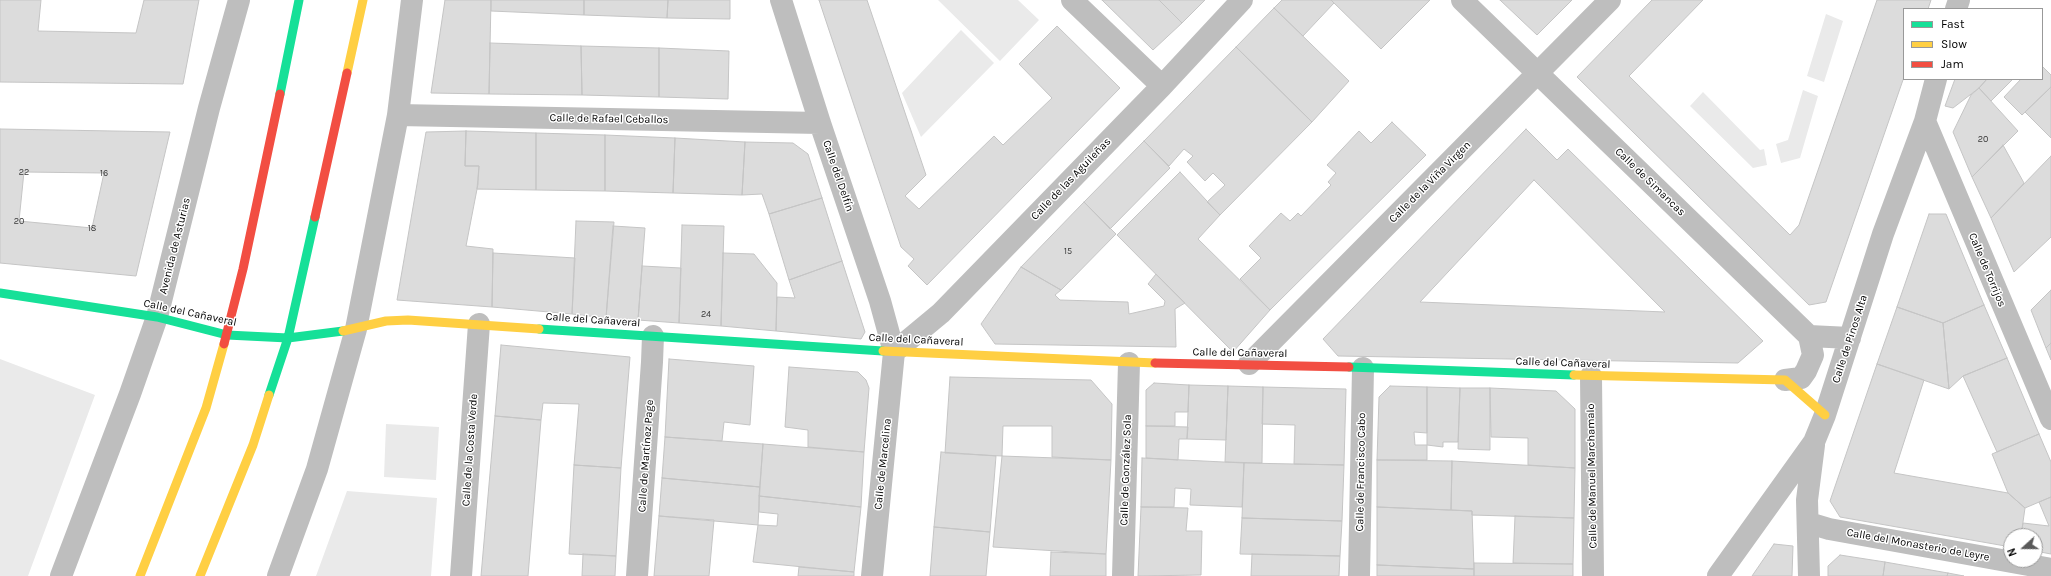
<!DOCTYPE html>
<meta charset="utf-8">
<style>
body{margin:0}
#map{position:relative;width:2051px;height:576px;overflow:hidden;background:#fff;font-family:Karla,sans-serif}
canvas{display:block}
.legend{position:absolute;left:1903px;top:8px;width:140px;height:72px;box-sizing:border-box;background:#fff;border:1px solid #999;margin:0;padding:5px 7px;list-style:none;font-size:12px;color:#000}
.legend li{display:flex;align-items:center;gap:8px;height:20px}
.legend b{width:20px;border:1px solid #999}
.north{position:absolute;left:2003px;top:528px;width:40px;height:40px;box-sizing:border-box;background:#fff;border:1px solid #999;border-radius:50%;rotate:249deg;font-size:11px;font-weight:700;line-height:16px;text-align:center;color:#000}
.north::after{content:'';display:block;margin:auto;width:14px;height:18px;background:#595959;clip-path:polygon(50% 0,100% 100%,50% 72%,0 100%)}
</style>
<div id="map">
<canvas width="2051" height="576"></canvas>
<ul class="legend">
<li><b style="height:5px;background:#16e098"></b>Fast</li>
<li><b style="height:5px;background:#ffcf43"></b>Slow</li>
<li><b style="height:5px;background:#f24e42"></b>Jam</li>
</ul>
<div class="north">N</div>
</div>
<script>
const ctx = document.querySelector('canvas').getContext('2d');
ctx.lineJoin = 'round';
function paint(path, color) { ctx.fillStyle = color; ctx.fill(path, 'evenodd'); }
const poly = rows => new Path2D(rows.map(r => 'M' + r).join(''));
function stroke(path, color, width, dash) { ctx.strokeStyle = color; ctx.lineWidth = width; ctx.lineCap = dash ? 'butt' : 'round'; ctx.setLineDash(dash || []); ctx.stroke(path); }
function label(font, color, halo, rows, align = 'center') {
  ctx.font = font + ' Karla,sans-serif'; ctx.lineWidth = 3; ctx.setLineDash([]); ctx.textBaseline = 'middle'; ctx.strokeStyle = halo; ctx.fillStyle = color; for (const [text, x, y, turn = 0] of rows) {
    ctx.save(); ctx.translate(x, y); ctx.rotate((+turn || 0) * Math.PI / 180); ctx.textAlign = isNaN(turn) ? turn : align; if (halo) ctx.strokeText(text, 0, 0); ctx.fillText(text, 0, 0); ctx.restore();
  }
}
const green = poly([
 [938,0,1018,0,1039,20,1000,61],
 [1826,14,1843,21,1824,82,1807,76],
 [961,30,994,63,921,137,902,93],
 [1803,90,1818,96,1800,158,1781,163,1776,144,1788,140],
 [1703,92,1760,150,1764,149,1767,165,1753,168,1690,106],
 [0,359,95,395,28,576,0,576],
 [386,424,439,427,436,480,384,477],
 [347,491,437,498,431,576,316,576]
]);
const building = poly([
 [0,0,41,0,38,31,136,33,144,0,199,0,183,84,0,82,0,0],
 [445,0,491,0,489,94,431,93,445,0],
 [491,0,584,0,584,15,491,11,491,0],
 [584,0,668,0,667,18,584,15,584,0],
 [668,0,730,0,730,19,667,18,668,0],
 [819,0,867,0,926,175,905,196,919,209,994,136,1003,145,1052,98,1019,64,1057,26,1120,88,927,285,908,266,914,259,901,247,819,0],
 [1102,0,1159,0,1182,23,1153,50,1102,0],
 [1159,0,1205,0,1182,23,1159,0],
 [1282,0,1331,0,1334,3,1303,36,1274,8,1282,0],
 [1331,0,1430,0,1381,49,1331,0],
 [1500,0,1572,0,1537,35,1500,0],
 [1652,0,1703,0,1629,76,1790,235,1799,225,1877,0,1931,0,1928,9,1904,9,1904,77,1826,302,1809,305,1577,77,1652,0],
 [1274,8,1349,81,1312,122,1236,47,1274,8],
 [490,43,581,46,582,95,489,94,490,43],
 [581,46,659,48,659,97,582,95,581,46],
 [1236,47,1312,122,1220,215,1207,202,1225,185,1213,173,1205,181,1187,162,1193,156,1184,149,1169,166,1144,141,1236,47],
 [659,48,729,51,728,99,659,97,659,48],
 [2042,66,2051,75,2051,87,2022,115,2004,97,2021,79,2042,79,2042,66],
 [1955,79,1987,79,1979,88,1953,108,1945,106,1955,79],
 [1987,79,2013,79,1991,101,1979,88,1987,79],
 [2051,87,2051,138,2025,112,2051,87],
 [1979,88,2018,131,1972,177,1953,132,1971,95,1979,88],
 [1392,122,1426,155,1270,310,1240,279,1261,258,1249,246,1281,213,1290,221,1298,213,1301,216,1331,185,1328,182,1336,173,1327,165,1359,131,1371,143,1392,122],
 [0,129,170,132,136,276,0,263,0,129],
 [24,172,104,173,92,228,19,221,24,172],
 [1526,129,1557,160,1568,149,1763,341,1738,363,1338,356,1323,339,1526,129],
 [1534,180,1665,312,1420,302,1534,180],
 [466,131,465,166,479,166,478,184,466,246,493,249,492,307,397,300,426,132,466,131],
 [466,131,536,133,536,190,477,189,479,166,465,166,466,131],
 [536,133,605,135,605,191,536,190,536,133],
 [605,135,675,138,673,193,605,191,605,135],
 [675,138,745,142,742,195,673,193,675,138],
 [1144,141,1170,168,1110,229,1084,202,1144,141],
 [745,142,793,143,808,154,822,198,769,214,762,194,742,195,745,142],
 [2003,145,2024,183,1991,218,1972,177,2003,145],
 [2051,156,2051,237,2014,272,1991,218,2051,156],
 [1180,172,1220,215,1198,239,1270,310,1233,352,1117,235,1180,172],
 [822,198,842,261,789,280,769,214,822,198],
 [1084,202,1116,234,1061,290,1021,267,1084,202],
 [1929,214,1946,214,1984,305,1943,323,1897,307,1929,214],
 [576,221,614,222,606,318,572,314,576,221],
 [682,225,724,226,721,326,679,323,682,225],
 [613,226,645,228,638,320,606,318,613,226],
 [493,253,575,258,572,314,492,307,493,253],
 [723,253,754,254,777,283,776,331,721,326,723,253],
 [842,261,865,332,861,339,776,331,777,297,795,298,789,280,842,261],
 [642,266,681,268,679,323,638,320,642,266],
 [1021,267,1061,290,1055,295,1060,300,1128,302,1129,314,1164,306,1165,301,1148,284,1156,274,1185,303,1175,309,1176,347,995,344,981,324,1021,267],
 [2051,290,2051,343,2046,348,2031,310,2051,290],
 [1984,305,2007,358,1963,376,1949,389,1943,323,1984,305],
 [1897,307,1943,323,1949,389,1877,364,1897,307],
 [2051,343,2051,360,2046,348,2051,343],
 [501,345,630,357,621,468,574,465,579,404,543,403,541,420,495,416,501,345],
 [2007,358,2039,434,1997,452,1963,376,2007,358],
 [669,359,754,366,750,425,724,422,722,441,665,437,669,359],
 [1877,364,1924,380,1894,473,2008,493,2025,508,2021,536,2011,536,2011,547,1840,517,1830,501,1877,364],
 [789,367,858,372,866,380,869,388,864,452,808,447,808,430,785,427,789,367],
 [950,377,1091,380,1112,404,1111,460,1052,457,1052,426,1003,426,1002,456,945,453,950,377],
 [1154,383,1189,385,1188,412,1175,412,1175,426,1146,426,1146,390,1154,383],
 [1189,385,1228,386,1226,440,1187,439,1189,385],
 [1228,386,1263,387,1262,463,1225,462,1228,386],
 [1390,386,1427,387,1427,433,1414,432,1415,445,1427,445,1427,460,1377,460,1379,397,1390,386],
 [1263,387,1346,389,1344,465,1294,464,1295,425,1262,424,1263,387],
 [1427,387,1460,388,1458,442,1443,442,1443,447,1427,445,1427,387],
 [1460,388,1490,388,1490,450,1458,449,1460,388],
 [1490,388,1556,391,1575,409,1575,468,1528,465,1528,438,1491,437,1490,388],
 [495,416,541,420,528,576,481,576,495,416],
 [1146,426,1188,427,1187,439,1179,439,1178,460,1146,458,1146,426],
 [2039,434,2051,462,2051,497,2025,508,2008,493,1992,454,2039,434],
 [665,437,763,444,760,487,662,478,665,437],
 [763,444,864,452,861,507,759,496,763,444],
 [941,452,996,456,990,532,934,527,941,452],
 [1002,456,1111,460,1106,554,993,547,1002,456],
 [1142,458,1244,463,1242,507,1190,505,1191,489,1175,488,1174,507,1141,507,1142,458],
 [1377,460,1452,461,1451,510,1377,507,1377,460],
 [1452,461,1575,468,1574,518,1472,515,1472,511,1451,510,1452,461],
 [1244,463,1344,465,1342,521,1242,518,1244,463],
 [574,465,621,468,616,556,569,554,574,465],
 [662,478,760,487,758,525,659,516,662,478],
 [759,496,861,507,854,572,753,562,758,525,777,526,778,514,759,512,759,496],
 [2051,497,2051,554,2035,551,2035,536,2021,536,2023,523,2049,526,2039,502,2051,497],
 [1141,507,1188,508,1186,531,1202,531,1201,575,1138,576,1141,507],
 [1377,507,1472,511,1474,569,1377,565,1377,507],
 [659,516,714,520,709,576,654,576,659,516],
 [1515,516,1574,518,1573,564,1513,563,1515,516],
 [1242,518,1342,521,1340,556,1240,554,1242,518],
 [934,527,990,532,986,576,930,576,934,527],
 [1774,544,1793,546,1792,576,1752,576,1774,544],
 [1051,552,1106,554,1106,576,1050,576,1051,552],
 [583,554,616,556,615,576,582,576,583,554],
 [1252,554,1340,556,1339,576,1251,576,1252,554],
 [1840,555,1885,562,1883,576,1828,576,1828,566,1840,555],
 [1885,562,1948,573,1947,576,1883,576,1885,562],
 [1474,563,1573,564,1573,576,1474,576,1474,563],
 [1377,565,1474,569,1474,576,1377,576,1377,565],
 [799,567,854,572,854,576,798,576,799,567],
 [1948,573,1964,576,1947,576,1948,573]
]);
const street = poly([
 [781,0,820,123,880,301,894,352,872,576],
 [1072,0,1162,86],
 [1462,0,1809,336,1850,338],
 [1956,9,1959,0],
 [398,115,820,123],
 [1925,121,2051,419],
 [894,352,941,313,1162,86,1242,0],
 [1249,364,1610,0],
 [1591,376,1593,576],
 [1785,380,1801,378,1806,371,1813,355,1809,336],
 [1809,523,1829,529,2051,569],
 [61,576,130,394,157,317,209,108,239,0],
 [278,576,317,469,356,329,398,115,412,0],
 [461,576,479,324],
 [637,576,652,362,653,336],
 [1123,576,1129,363],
 [1359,576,1363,368],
 [1718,576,1814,442,1825,415,1883,234,1925,121,1936,79],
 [1809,576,1807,500,1814,445]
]);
const fast = poly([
 [280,94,299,0],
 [0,293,157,317,227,335,288,338,343,331],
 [539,329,883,351],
 [1349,367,1574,375],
 [269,395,288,338,315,217]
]);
const slow = poly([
 [347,73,363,0],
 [343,331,386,321,408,320,539,329],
 [883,351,1155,363],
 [1574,375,1785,380,1825,415],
 [140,576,206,408,224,344],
 [200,576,253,445,269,395]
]);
const jam = poly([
 [315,217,347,73],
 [224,344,243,269,280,94],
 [1155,363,1349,367]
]);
const numberNames = [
 ["20",1983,139],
 ["22",24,172],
 ["16",104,173],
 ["20",19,221],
 ["18",92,228],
 ["15",1068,251],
 ["24",706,314]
];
const streetNames = [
 ["Calle de Rafael Ceballos",609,119,1],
 ["Calle del Delfín",838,176,71],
 ["Calle de las Aguileñas",1071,179,-46],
 ["Calle de la Viña Virgen",1430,182,-45],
 ["Calle de Simancas",1650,182,44],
 ["Avenida de Asturias",175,246,-76],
 ["Calle de Torrijos",1987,270,67],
 ["Calle del Cañaveral",190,313,12],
 ["Calle del Cañaveral",593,320,4],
 ["Calle de Pinos Alta",1850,339,-72],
 ["Calle del Cañaveral",916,340,3],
 ["Calle del Cañaveral",1240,353,1],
 ["Calle del Cañaveral",1563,363,2],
 ["Calle de la Costa Verde",470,450,-86],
 ["Calle de Martínez Page",646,456,-86],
 ["Calle de Marcelina",883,464,-84],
 ["Calle de González Sola",1126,470,-88],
 ["Calle de Francisco Cabo",1361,472,-89],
 ["Calle de Manuel Marchamalo",1592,476,-91],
 ["Calle del Monasterio de Leyre",1918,545,10]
];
paint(green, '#eaeaea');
paint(building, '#dcdcdc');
stroke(building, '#c5c5c5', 1);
stroke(street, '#bebebe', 22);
stroke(fast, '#16e098', 9);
stroke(slow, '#ffcf43', 9);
stroke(jam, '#f24e42', 9);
label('9px', '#373737', null, numberNames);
label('11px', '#000', '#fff', streetNames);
</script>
